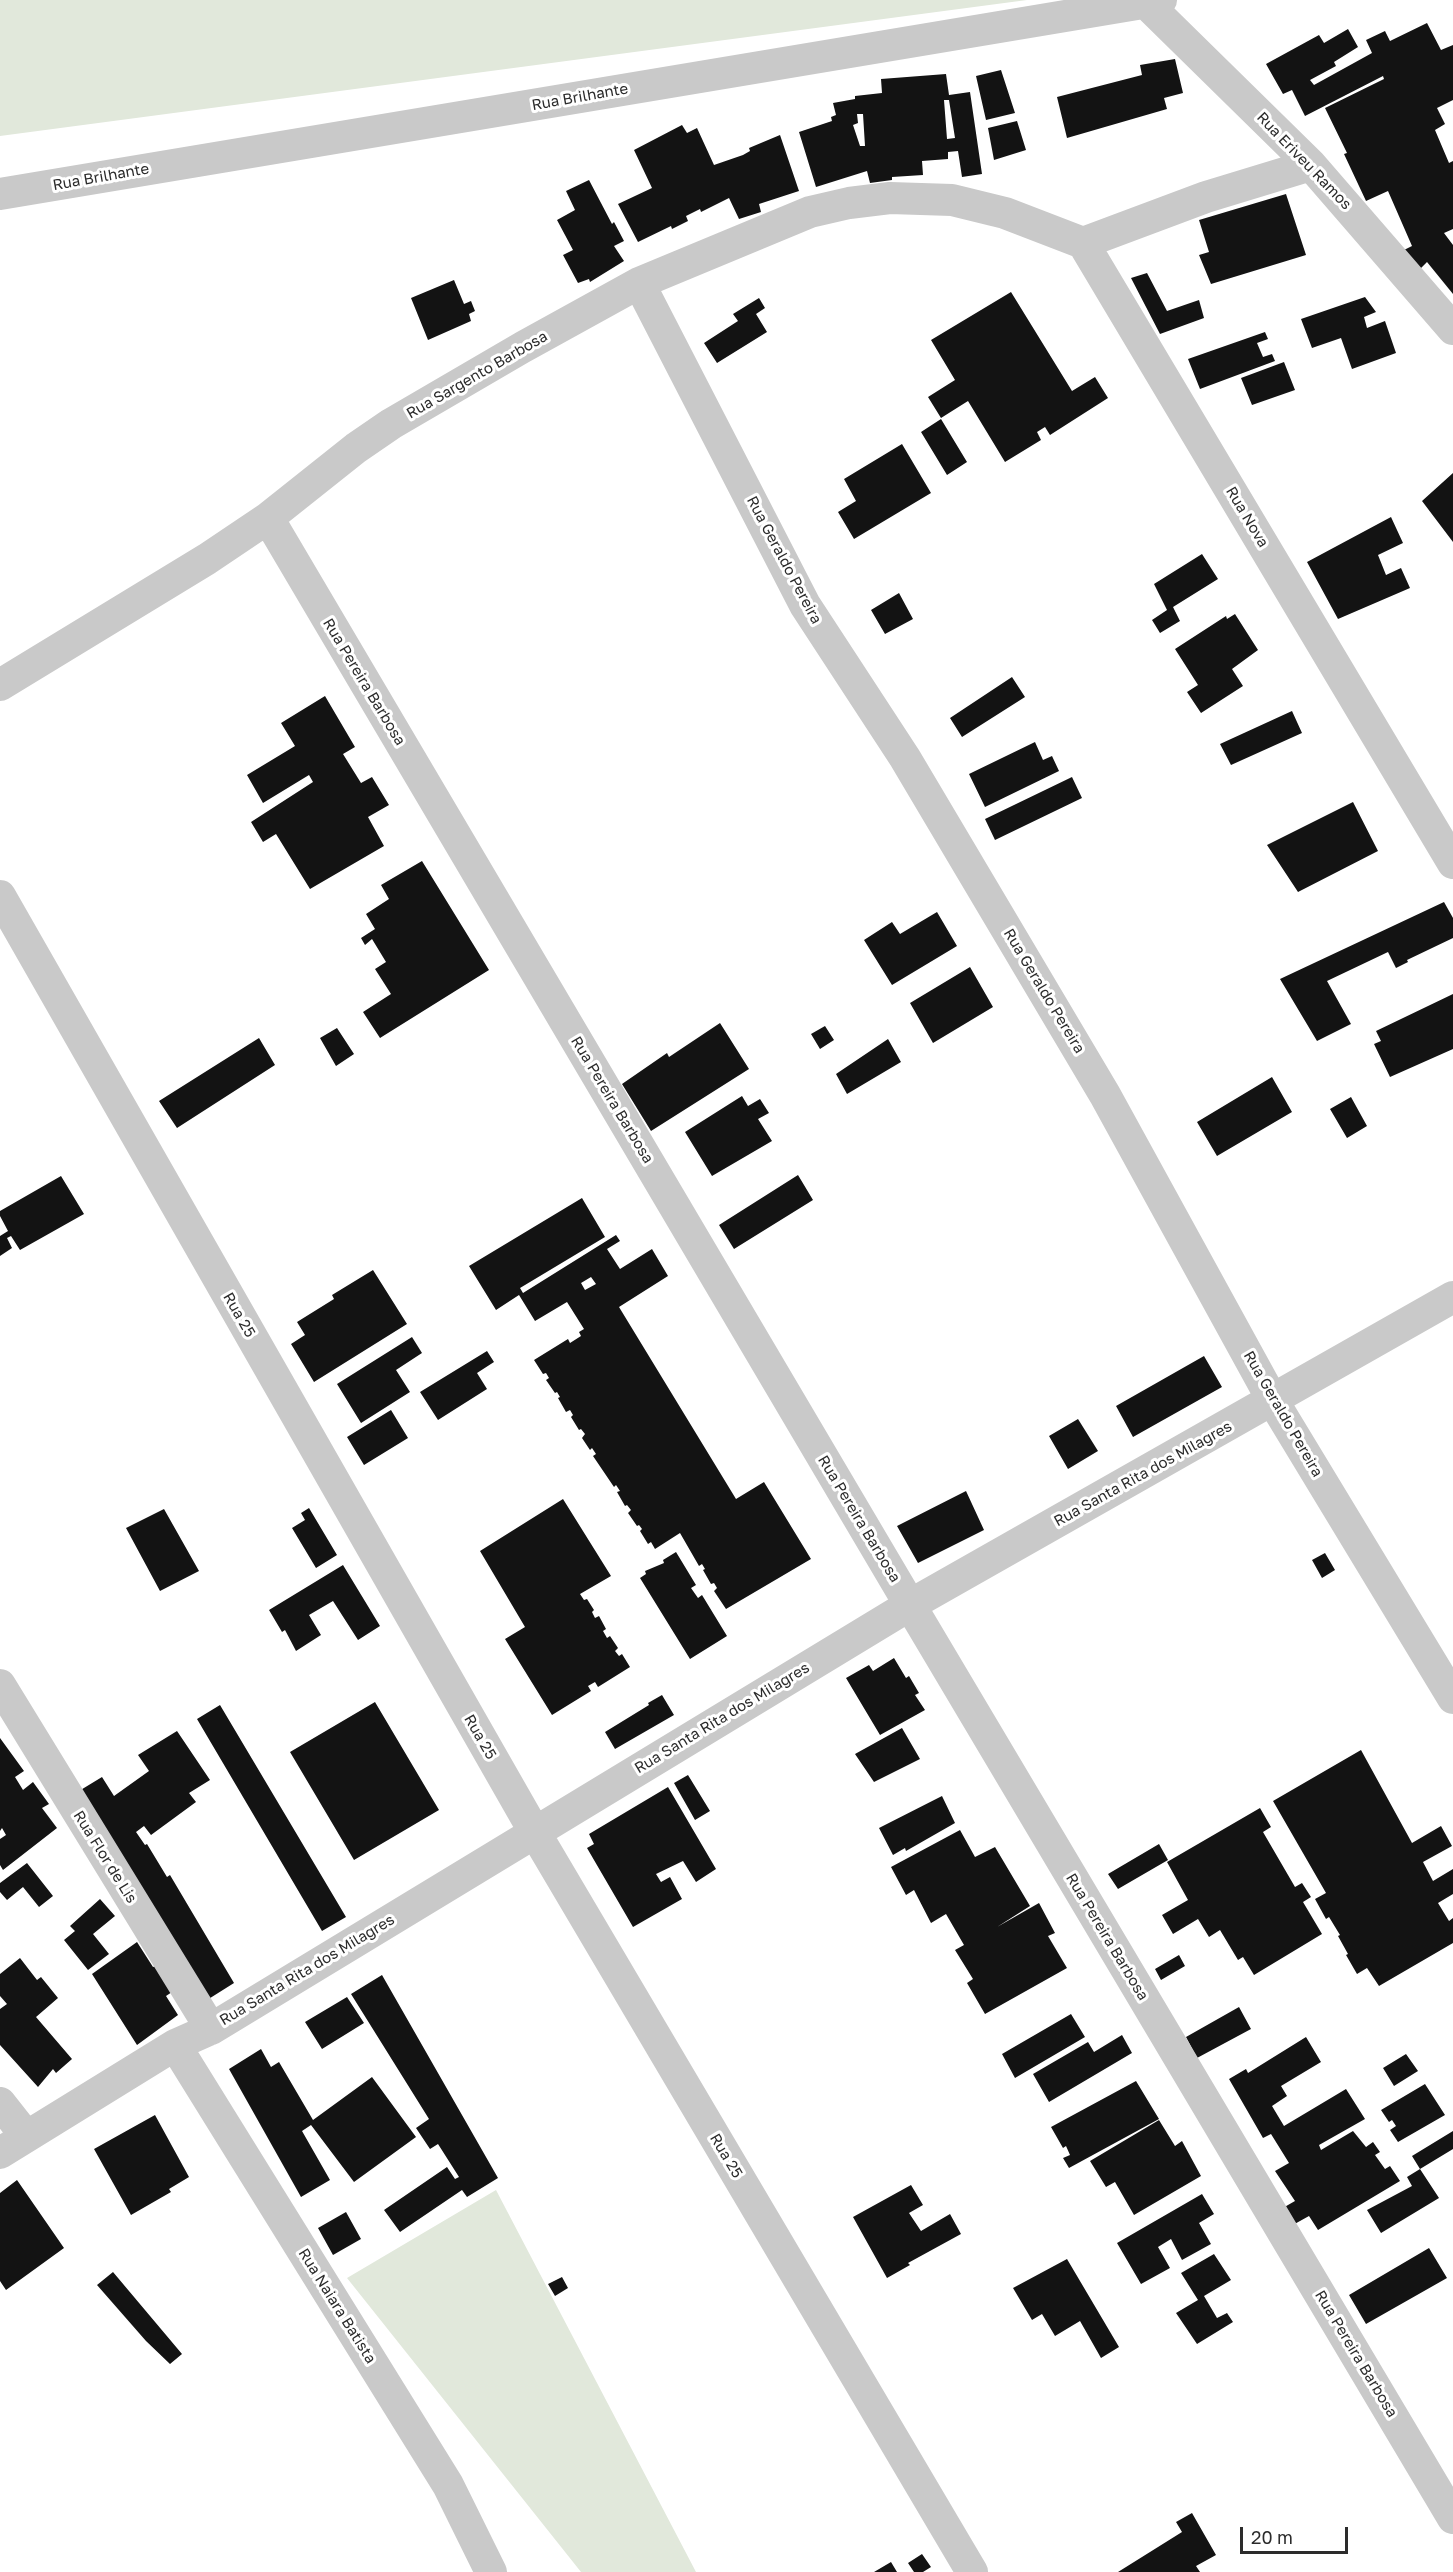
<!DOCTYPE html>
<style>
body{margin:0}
#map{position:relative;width:1453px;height:2572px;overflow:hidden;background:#fff;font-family:"Golos Text",sans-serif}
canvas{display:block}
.scale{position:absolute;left:1240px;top:2527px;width:108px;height:27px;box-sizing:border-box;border:3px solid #2c2c2c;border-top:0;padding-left:8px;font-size:18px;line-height:21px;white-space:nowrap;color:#2c2c2c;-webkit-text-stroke:4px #fff;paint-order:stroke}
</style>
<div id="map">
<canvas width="1453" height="2572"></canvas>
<div class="scale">20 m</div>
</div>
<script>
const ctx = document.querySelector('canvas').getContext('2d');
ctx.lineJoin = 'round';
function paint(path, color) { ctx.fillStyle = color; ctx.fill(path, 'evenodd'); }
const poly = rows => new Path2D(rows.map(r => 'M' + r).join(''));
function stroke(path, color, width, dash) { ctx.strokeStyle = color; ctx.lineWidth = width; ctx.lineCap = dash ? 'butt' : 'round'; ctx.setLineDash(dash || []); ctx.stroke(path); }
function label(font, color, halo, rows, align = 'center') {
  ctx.font = font + ' "Golos Text",sans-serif'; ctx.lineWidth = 6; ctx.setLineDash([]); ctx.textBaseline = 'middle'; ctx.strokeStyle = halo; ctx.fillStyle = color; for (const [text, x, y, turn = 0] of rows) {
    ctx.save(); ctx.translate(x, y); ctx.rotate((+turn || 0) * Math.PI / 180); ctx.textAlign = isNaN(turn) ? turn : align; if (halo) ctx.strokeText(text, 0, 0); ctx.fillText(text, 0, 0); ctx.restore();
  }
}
const green = poly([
 [0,0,1027,0,0,136],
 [496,2190,696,2572,581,2572,347,2278]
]);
const building = poly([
 [1427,23,1441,50,1453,45,1453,100,1437,108,1445,124,1435,130,1449,163,1453,161,1453,229,1444,233,1453,245,1453,294,1427,262,1420,269,1404,250,1412,246,1388,191,1366,201,1344,154,1347,153,1325,108,1384,79,1383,76,1305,116,1292,90,1283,94,1266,64,1319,35,1324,43,1348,29,1358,47,1334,62,1336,66,1310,80,1314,85,1372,53,1366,40,1385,31,1390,41],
 [1175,59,1183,93,1164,98,1167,109,1067,138,1057,97,1142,75,1140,65],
 [1001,70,1015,113,986,120,976,76],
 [946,74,949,95,970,92,982,174,962,177,958,151,948,152,948,159,922,161,923,175,892,177,892,180,870,183,867,171,816,187,799,132,832,121,831,117,836,115,833,103,855,99,855,96,882,93,881,79],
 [944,100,949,100,955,138,947,139],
 [857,114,863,114,865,146,860,146,853,125,858,123],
 [1017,121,1026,150,994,160,988,128],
 [682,125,687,133,697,128,714,165,743,155,750,151,749,148,780,135,799,191,759,204,761,212,739,219,729,198,701,212,700,209,686,216,688,221,672,229,671,226,638,242,618,204,652,188,634,150],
 [589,180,612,224,614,222,624,241,614,246,624,261,590,282,589,279,578,283,563,255,573,250,557,220,575,210,566,191],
 [1286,194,1306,255,1211,284,1199,255,1209,252,1199,220],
 [1147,273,1167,311,1199,300,1204,318,1160,334,1131,278],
 [454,280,464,304,471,301,475,311,469,314,471,321,428,340,411,298],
 [1011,292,1072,391,1095,377,1108,398,1050,435,1045,427,1037,432,1041,440,1005,462,968,401,941,418,928,397,955,380,931,340],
 [1365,297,1376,312,1364,317,1367,328,1385,321,1396,353,1352,369,1341,338,1312,348,1301,319],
 [759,298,765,308,756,314,767,332,717,363,704,343,738,321,733,314],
 [1265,332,1268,339,1257,343,1263,357,1272,354,1275,361,1200,389,1188,359],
 [1284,362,1295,390,1252,405,1241,378],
 [941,419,967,462,947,475,921,432],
 [902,444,931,493,854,539,838,512,856,501,844,479],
 [1453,473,1453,542,1422,501],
 [1391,517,1403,543,1378,555,1386,575,1401,568,1410,588,1338,619,1307,562],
 [1202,554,1218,579,1173,607,1180,621,1160,633,1152,620,1167,610,1154,584],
 [899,593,913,619,885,634,871,610],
 [1235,614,1258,650,1232,669,1243,686,1201,713,1187,692,1198,685,1175,649,1226,616,1227,619],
 [1012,677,1025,697,962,737,950,718],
 [325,696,355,747,343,754,361,783,372,777,389,805,368,817,384,846,310,889,276,834,263,842,251,822,313,782,309,775,263,803,247,775,295,746,281,723],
 [1292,711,1302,733,1231,765,1220,744],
 [1035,742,1043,760,1052,756,1059,771,985,807,969,774],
 [1072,777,1082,798,995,840,985,819],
 [1353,802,1378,851,1298,892,1267,845],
 [422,861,489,970,380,1038,363,1012,391,994,375,969,386,962,372,939,365,945,361,938,375,929,366,914,389,899,381,885],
 [1444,902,1453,918,1453,938,1407,960,1408,962,1396,968,1388,952,1327,981,1351,1024,1317,1041,1280,979],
 [937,912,957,946,892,985,864,940,892,922,900,934],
 [970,967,993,1007,933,1043,910,1003],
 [1453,994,1453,1049,1390,1077,1374,1044,1381,1041,1376,1031],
 [720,1023,749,1069,651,1131,622,1084,667,1053,669,1057],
 [825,1026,834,1040,820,1049,811,1034],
 [337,1028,354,1054,336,1066,320,1038],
 [259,1038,275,1065,177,1128,159,1101],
 [888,1039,901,1062,847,1094,836,1074],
 [1272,1077,1292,1112,1217,1156,1197,1122],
 [742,1096,748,1106,760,1099,769,1113,758,1119,772,1141,712,1176,685,1132],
 [1351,1097,1367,1126,1347,1138,1330,1109],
 [798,1175,813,1200,734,1249,719,1225],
 [61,1176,84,1214,20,1250,11,1236,7,1238,12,1248,0,1256,0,1236,8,1231,0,1216,0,1211],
 [582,1198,605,1237,520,1288,523,1293,616,1235,620,1241,607,1249,620,1269,652,1249,668,1276,619,1307,736,1499,764,1482,811,1559,726,1609,714,1591,717,1588,714,1583,711,1584,703,1570,705,1569,702,1564,699,1566,680,1533,655,1549,651,1542,648,1544,640,1531,642,1529,639,1525,637,1526,628,1513,631,1510,627,1505,625,1506,617,1492,620,1491,616,1485,614,1487,593,1456,596,1454,592,1448,590,1450,582,1438,585,1434,581,1429,579,1430,571,1417,573,1415,570,1410,566,1412,558,1398,560,1397,557,1392,555,1393,546,1380,549,1378,546,1373,543,1374,534,1360,568,1339,570,1343,581,1336,579,1332,584,1329,567,1302,535,1321,519,1295,496,1310,469,1266],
 [591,1277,596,1284,585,1290,581,1283],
 [373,1270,407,1324,314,1382,291,1344,305,1335,297,1322,334,1299,332,1295],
 [412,1337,422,1353,396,1370,410,1392,361,1423,337,1384],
 [487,1351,494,1362,477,1373,487,1389,438,1420,420,1392],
 [1204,1356,1222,1387,1133,1437,1116,1406],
 [391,1410,408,1438,364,1465,347,1437],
 [1078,1419,1098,1451,1068,1469,1049,1436],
 [966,1491,984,1530,918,1563,897,1526],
 [563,1499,611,1576,580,1594,584,1600,587,1599,594,1610,592,1612,595,1618,599,1616,606,1629,603,1631,607,1638,610,1636,618,1648,615,1651,619,1656,622,1654,630,1667,598,1687,595,1682,588,1686,591,1691,552,1715,505,1639,525,1627,480,1551],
 [309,1508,337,1555,316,1568,292,1528,305,1520,301,1513],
 [164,1509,199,1571,160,1591,126,1528],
 [676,1552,696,1585,691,1588,698,1598,702,1595,727,1636,690,1659,640,1578,646,1574,645,1571,664,1563,663,1560],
 [1325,1553,1335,1570,1322,1578,1312,1560],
 [343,1565,380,1626,358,1640,333,1601,309,1615,321,1635,296,1651,285,1630,282,1632,269,1610],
 [894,1658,906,1678,909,1676,919,1693,915,1695,925,1710,880,1735,846,1678,869,1665,873,1671],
 [662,1695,674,1715,615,1749,605,1732,649,1705,648,1703],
 [375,1702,439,1810,354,1860,290,1752],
 [220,1705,346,1917,322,1931,197,1719],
 [902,1728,920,1759,874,1782,855,1754],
 [177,1731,210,1780,189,1793,196,1802,151,1835,144,1826,136,1832,145,1845,147,1844,167,1877,170,1875,234,1983,207,2000,79,1791,102,1777,114,1796,149,1771,138,1755],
 [0,1738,24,1771,15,1777,23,1790,33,1782,49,1804,42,1808,57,1828,3,1870,0,1865,0,1839,6,1835,2,1828,0,1831],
 [1361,1750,1412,1843,1441,1826,1452,1846,1423,1862,1433,1881,1453,1869,1453,1894,1438,1903,1449,1921,1453,1918,1453,1943,1379,1986,1367,1968,1357,1974,1346,1955,1348,1954,1338,1936,1340,1935,1329,1917,1326,1919,1315,1899,1326,1893,1273,1801],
 [688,1775,710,1811,695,1820,674,1783],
 [668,1787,716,1869,696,1882,683,1861,656,1874,661,1882,670,1877,682,1899,633,1927,587,1848,594,1844,589,1834],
 [942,1796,955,1823,906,1851,905,1848,893,1855,879,1828],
 [1260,1808,1271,1827,1263,1832,1295,1887,1302,1883,1311,1897,1303,1902,1322,1934,1254,1975,1243,1957,1238,1960,1220,1930,1209,1937,1198,1919,1173,1934,1162,1915,1188,1900,1167,1862],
 [960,1830,975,1857,995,1847,1030,1906,997,1927,1039,1903,1055,1933,1048,1936,1067,1968,985,2014,967,1983,973,1979,955,1950,964,1945,946,1914,931,1923,914,1890,906,1895,891,1867],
 [1159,1844,1168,1860,1118,1889,1108,1874],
 [27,1863,53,1896,39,1907,23,1887,7,1900,0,1892,0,1883],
 [100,1899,115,1916,93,1934,109,1954,88,1970,64,1940,75,1931,70,1926],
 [137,1942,153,1967,156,1966,172,1992,166,1996,178,2015,137,2045,92,1974],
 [1179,1955,1185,1966,1161,1980,1155,1969],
 [20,1958,37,1980,41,1977,58,1998,36,2017,72,2059,56,2073,53,2069,38,2087,0,2045,0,2009,7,2004,0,1996,0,1974],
 [382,1975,498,2178,467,2197,462,2190,400,2232,384,2210,447,2167,455,2179,459,2177,438,2144,430,2149,416,2128,429,2119,351,1994],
 [347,1997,364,2023,322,2049,305,2022],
 [1239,2007,1251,2029,1197,2058,1186,2037],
 [1071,2014,1085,2037,1015,2078,1002,2054],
 [1122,2035,1132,2053,1049,2102,1033,2074,1088,2042,1094,2052],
 [1306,2037,1321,2062,1281,2086,1287,2096,1272,2106,1284,2126,1346,2089,1365,2119,1319,2145,1321,2150,1353,2131,1366,2147,1373,2142,1380,2152,1375,2155,1385,2169,1390,2166,1400,2181,1318,2230,1309,2216,1291,2226,1281,2209,1295,2201,1275,2171,1289,2163,1271,2134,1263,2138,1229,2079,1246,2069,1248,2073],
 [261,2049,271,2067,279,2062,313,2120,372,2077,416,2137,354,2182,311,2125,302,2131,330,2180,301,2197,229,2069],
 [1406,2054,1418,2071,1394,2086,1383,2068],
 [1136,2081,1159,2119,1069,2168,1063,2158,1070,2155,1066,2146,1063,2148,1051,2127],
 [1425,2084,1445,2115,1398,2142,1390,2130,1396,2126,1392,2120,1389,2122,1381,2110],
 [155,2115,189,2177,169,2189,171,2192,131,2215,94,2149],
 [1159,2120,1175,2146,1182,2141,1201,2176,1134,2215,1115,2182,1106,2187,1090,2161],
 [1453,2131,1453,2149,1420,2169,1439,2198,1381,2233,1367,2210,1412,2186,1407,2177,1420,2169,1412,2156],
 [17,2180,64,2248,6,2290,0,2281,0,2193],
 [911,2185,923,2205,909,2213,921,2231,950,2214,961,2234,908,2263,910,2265,887,2278,853,2217],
 [1202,2194,1214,2214,1199,2223,1211,2244,1182,2260,1171,2239,1158,2247,1170,2268,1141,2284,1117,2243],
 [346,2212,361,2239,333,2255,318,2228],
 [1429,2248,1447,2278,1366,2324,1349,2295],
 [1214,2254,1231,2280,1204,2296,1217,2318,1227,2313,1233,2322,1197,2344,1176,2313,1198,2300,1181,2273],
 [1067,2259,1119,2347,1101,2358,1080,2321,1055,2336,1042,2314,1032,2320,1013,2288],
 [113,2272,182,2354,170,2364,146,2341,97,2285],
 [562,2277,568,2288,555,2296,548,2284],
 [1192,2513,1216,2555,1196,2566,1200,2572,1118,2572,1182,2532,1176,2522],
 [922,2554,931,2567,923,2572,914,2572,908,2563],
 [891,2562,897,2572,874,2572]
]);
const minor = poly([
 [1143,0,1311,165,1453,329],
 [0,194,1161,0],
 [1083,243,1206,197,1311,165],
 [639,283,805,605,905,758,1105,1095,1273,1401,1453,1698],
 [268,518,910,1605,1453,2518],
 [0,685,207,559,268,518,356,448,391,424,523,347,639,283,810,212,849,203,890,198,952,200,1005,213,1083,243,1453,863],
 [0,896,534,1831,972,2572],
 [0,1685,211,2029],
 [175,2045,448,2485,491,2572],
 [0,2103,26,2136],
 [0,2153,175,2045,211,2029,910,1605,1453,1297]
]);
const streetNames = [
 ["Rua Brilhante",580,97,-10],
 ["Rua Eriveu Ramos",1304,161,46],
 ["Rua Brilhante",101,177,-10],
 ["Rua Sargento Barbosa",477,375,-30],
 ["Rua Nova",1247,517,59],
 ["Rua Geraldo Pereira",784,560,62],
 ["Rua Pereira Barbosa",364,682,59],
 ["Rua Geraldo Pereira",1044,991,59],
 ["Rua Pereira Barbosa",612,1100,59],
 ["Rua 25",239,1315,60],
 ["Rua Geraldo Pereira",1283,1414,60],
 ["Rua Santa Rita dos Milagres",1143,1474,-29],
 ["Rua Pereira Barbosa",859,1519,59],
 ["Rua Santa Rita dos Milagres",722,1718,-31],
 ["Rua 25",480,1737,60],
 ["Rua Flor de Lis",105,1857,58],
 ["Rua Pereira Barbosa",1107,1937,59],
 ["Rua Santa Rita dos Milagres",307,1970,-31],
 ["Rua 25",726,2156,59],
 ["Rua Naiara Batista",337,2306,58],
 ["Rua Pereira Barbosa",1356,2354,59]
];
paint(green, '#e1e8db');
paint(building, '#131313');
stroke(minor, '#c9c9c9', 32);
label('15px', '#2c2c2c', '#fff', streetNames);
</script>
